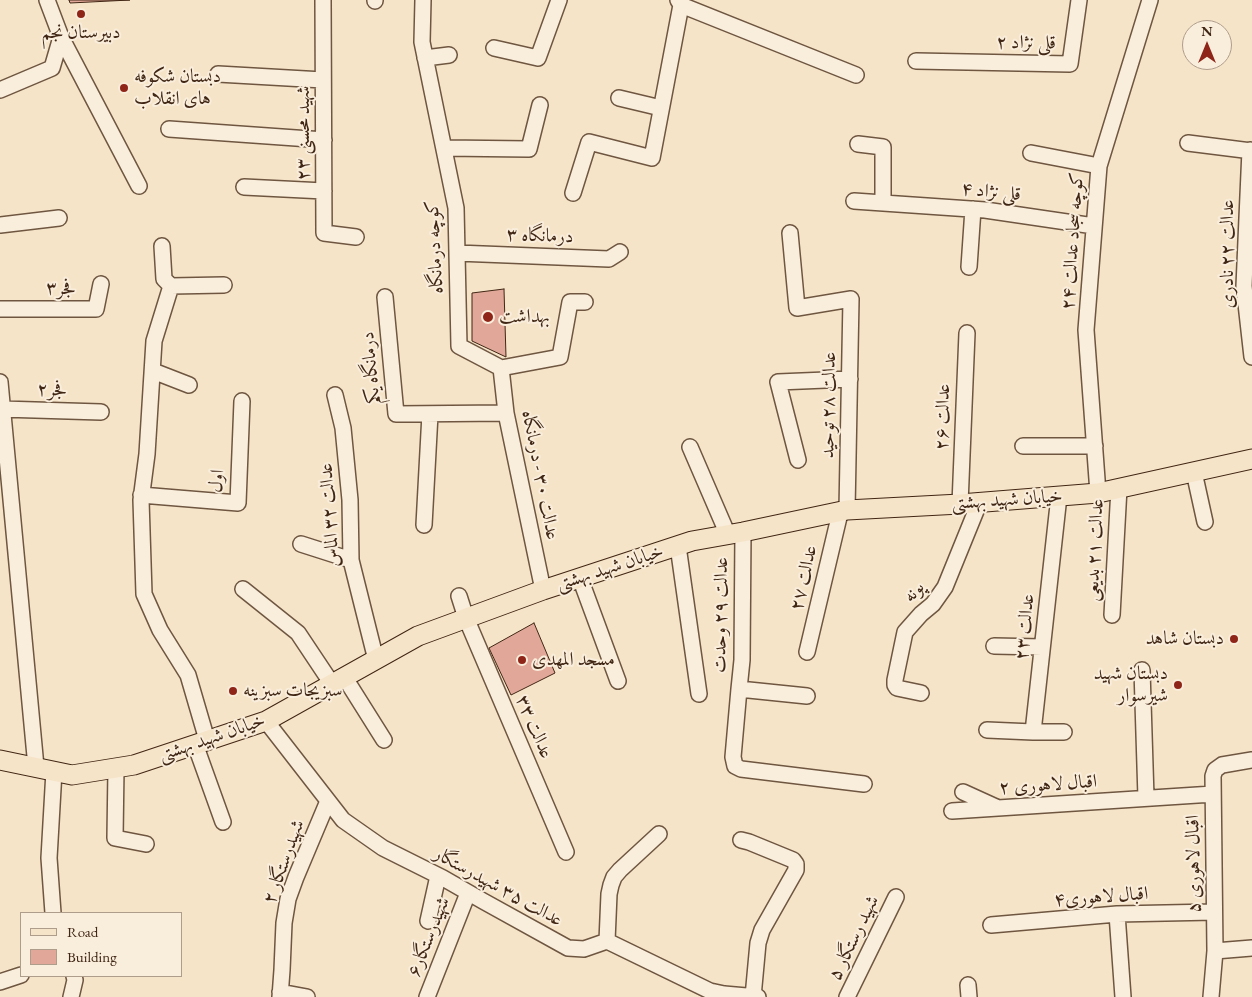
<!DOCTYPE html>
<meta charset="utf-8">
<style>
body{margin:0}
#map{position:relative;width:1252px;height:997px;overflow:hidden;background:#f6e4c8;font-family:"EB Garamond",serif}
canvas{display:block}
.legend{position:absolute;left:20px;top:912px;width:162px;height:65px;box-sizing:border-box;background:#f9eddb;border:1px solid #af9d8b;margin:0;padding:6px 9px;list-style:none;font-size:15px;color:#402614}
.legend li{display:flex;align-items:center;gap:10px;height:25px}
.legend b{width:25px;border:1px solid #af9d8b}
.north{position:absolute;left:1182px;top:20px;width:50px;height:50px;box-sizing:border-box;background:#f9eddb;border:1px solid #af9d8b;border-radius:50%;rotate:0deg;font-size:14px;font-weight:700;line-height:20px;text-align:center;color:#402614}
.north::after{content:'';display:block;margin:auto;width:18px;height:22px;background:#8f2418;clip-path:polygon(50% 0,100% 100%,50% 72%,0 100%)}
</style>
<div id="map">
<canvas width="1252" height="997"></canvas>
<ul class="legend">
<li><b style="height:6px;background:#f6e4c8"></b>Road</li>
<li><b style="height:14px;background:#e1a798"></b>Building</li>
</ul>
<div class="north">N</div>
</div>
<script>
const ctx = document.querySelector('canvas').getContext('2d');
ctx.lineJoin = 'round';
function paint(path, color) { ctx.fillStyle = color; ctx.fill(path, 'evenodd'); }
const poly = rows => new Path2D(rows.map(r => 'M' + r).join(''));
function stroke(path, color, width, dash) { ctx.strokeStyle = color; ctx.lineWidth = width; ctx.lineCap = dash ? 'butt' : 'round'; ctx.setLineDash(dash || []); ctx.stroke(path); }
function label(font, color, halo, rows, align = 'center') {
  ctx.font = font + ' "EB Garamond",Amiri,serif'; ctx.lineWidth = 4; ctx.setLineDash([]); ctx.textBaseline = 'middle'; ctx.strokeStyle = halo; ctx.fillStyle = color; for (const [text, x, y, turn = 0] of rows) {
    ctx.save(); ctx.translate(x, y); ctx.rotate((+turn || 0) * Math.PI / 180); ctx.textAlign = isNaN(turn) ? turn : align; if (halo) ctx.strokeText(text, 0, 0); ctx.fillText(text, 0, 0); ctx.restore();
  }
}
const building = poly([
 [69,0,130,0,70,3,69,0],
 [504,289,506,357,472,341,472,293,504,289],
 [534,623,555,673,511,695,489,648,534,623]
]);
const minor = poly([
 [47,0,61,37,139,186],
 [323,0,324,233,356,237],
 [423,0,422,42,456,208,459,346,501,368],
 [678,0,681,5,856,75],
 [375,1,375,0],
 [494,48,538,58,559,0],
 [425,58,449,55],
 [916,61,1070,64,1079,0],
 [218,74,323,80],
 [0,90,52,68,61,37],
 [619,98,661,108],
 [169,129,324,140],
 [1188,143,1252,151],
 [858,144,883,147,883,203],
 [444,148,529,149,540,105],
 [1250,150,1244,286,1252,357],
 [1031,153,1099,166],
 [244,187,324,191],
 [573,193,589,142,652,158,681,5],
 [854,201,985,210,1094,226],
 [0,225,59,218],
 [790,233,797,308,851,299,847,510],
 [162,246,164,279,171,286,224,285],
 [457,253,609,259,620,252],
 [969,267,973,209],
 [171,286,154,341,147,454,141,500,144,594,160,630,188,675,207,740],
 [385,297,396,414,506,413],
 [0,309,96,309,101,284],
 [501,368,506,413,543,590],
 [501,368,560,357,570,302,585,302],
 [153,371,189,385],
 [0,382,36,767],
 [335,395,343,428,350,500,351,560,376,660],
 [2,409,101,412],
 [1023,446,1095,446],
 [690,447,728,535],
 [798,460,778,382,850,379],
 [1194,472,1205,522],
 [1098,493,1086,330,1099,166,1150,0],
 [141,495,238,503,242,401],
 [1059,496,1033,732,1064,732],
 [960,504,967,333],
 [424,525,430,414],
 [743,532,742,660,739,689,807,696],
 [301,544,351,560],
 [678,546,699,694],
 [580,578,618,681],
 [243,589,298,633,332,684],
 [459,596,466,618,566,852],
 [1112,615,1119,488],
 [994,646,1042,647],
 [807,652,840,513],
 [1142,670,1146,798],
 [345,678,384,740],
 [739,689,733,757,735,766,741,769,864,784],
 [921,693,897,688,895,685,895,680,905,632,921,614,933,604,945,587,980,501],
 [266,721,343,820,383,848,443,878,483,901,568,948,584,949,607,941,710,991,724,994,758,997],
 [987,730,1033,732],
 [195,744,223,822],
 [116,768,115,838,146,844],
 [963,792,996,807],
 [952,811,1213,794],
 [741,840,749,842,793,860,796,864,796,870,762,930,758,943,753,997],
 [53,913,49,858,54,771],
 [1117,914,1123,997],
 [428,921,438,876],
 [991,925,1117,914,1214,912],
 [607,941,609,894,611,885,614,877,620,870,659,834],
 [1215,951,1252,948],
 [0,982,21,975],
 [968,985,969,997],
 [280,992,307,997],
 [71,997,75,980,74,976],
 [280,997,282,970,284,923,288,899,296,877,328,801],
 [427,997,468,893],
 [847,997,896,897],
 [1211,997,1215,951,1213,776,1215,770,1222,765,1252,760]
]);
const major = poly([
 [0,760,72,775,134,765,266,721,418,636,543,590,692,541,743,532,847,510,960,504,1098,493,1252,459]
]);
const markers = [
 [81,14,5,"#8f2418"],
 [124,88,5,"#8f2418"],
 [488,317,6,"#8f2418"],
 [1234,639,5,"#8f2418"],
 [522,660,5,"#8f2418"],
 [1178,685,5,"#8f2418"],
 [233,691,5,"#8f2418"]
];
const poiNames = [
 ["دبیرستان نجم",81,33,"center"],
 ["دبستان شکوفه",134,77],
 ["های انقلاب",134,99],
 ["بهداشت",499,317],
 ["دبستان شاهد",1224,639,"right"],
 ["مسجد المهدی",532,660],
 ["دبستان شهید",1168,674,"right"],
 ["شیرسوار",1168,696,"right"],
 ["سبزیجات سبزینه",243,691]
];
const streetNames = [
 ["قلی نژاد ۲",1026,43,1],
 ["شهید محسنی ۲۳",304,133,-90],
 ["قلی نژاد ۴",991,192,6],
 ["درمانگاه ۳",540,236,2],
 ["کوچه سجاد عدالت ۲۴",1073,241,-86],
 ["کوچه درمانگاه",435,247,-93],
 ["عدالت ۲۲ نادری",1228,254,-90],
 ["فجر۳",61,289],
 ["درمانگاه یکم",371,368,-95],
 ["فجر۲",52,390,2],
 ["عدالت ۲۸ توحید",829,405,-89],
 ["عدالت ۲۶",943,417,-88],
 ["عدالت ۳۰ - درمانگاه",540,475,79],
 ["اول",217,481,-83],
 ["خیابان شهید بهشتی",1007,500,-4],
 ["عدالت ۳۲ الماس",330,515,-94],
 ["عدالت ۲۱ بدیعی",1095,550,-87],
 ["خیابان شهید بهشتی",610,568,-18],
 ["عدالت ۲۷",804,578,-77],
 ["پونه",914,592,-48],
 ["عدالت ۲۹ وحدت",721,615,-89],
 ["عدالت ۲۳",1025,627,-84],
 ["عدالت ۳۳",534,727,67],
 ["خیابان شهید بهشتی",212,738,-19],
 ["اقبال لاهوری ۲",1048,785,-4],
 ["شهیدرستگار ۲",284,862,-70],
 ["اقبال لاهوری ۵",1194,864,-91],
 ["عدالت ۳۵ شهیدرستگار",498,887,29],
 ["اقبال لاهوری۴",1101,897,-4],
 ["شهیدرستگار۶",429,937,-68],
 ["شهید رستگار ۵",854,938,-64]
];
paint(building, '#e1a798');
stroke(building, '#402614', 1);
stroke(minor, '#6e5641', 18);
stroke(major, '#402614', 21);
stroke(minor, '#f9eddb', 15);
stroke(major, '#f6e4c8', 19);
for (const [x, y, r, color] of markers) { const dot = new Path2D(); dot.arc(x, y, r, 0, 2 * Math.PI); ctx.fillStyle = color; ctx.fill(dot); stroke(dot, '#f9eddb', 2); }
label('19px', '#402614', '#f9eddb', poiNames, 'left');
label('19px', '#402614', '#f9eddb', streetNames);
</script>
